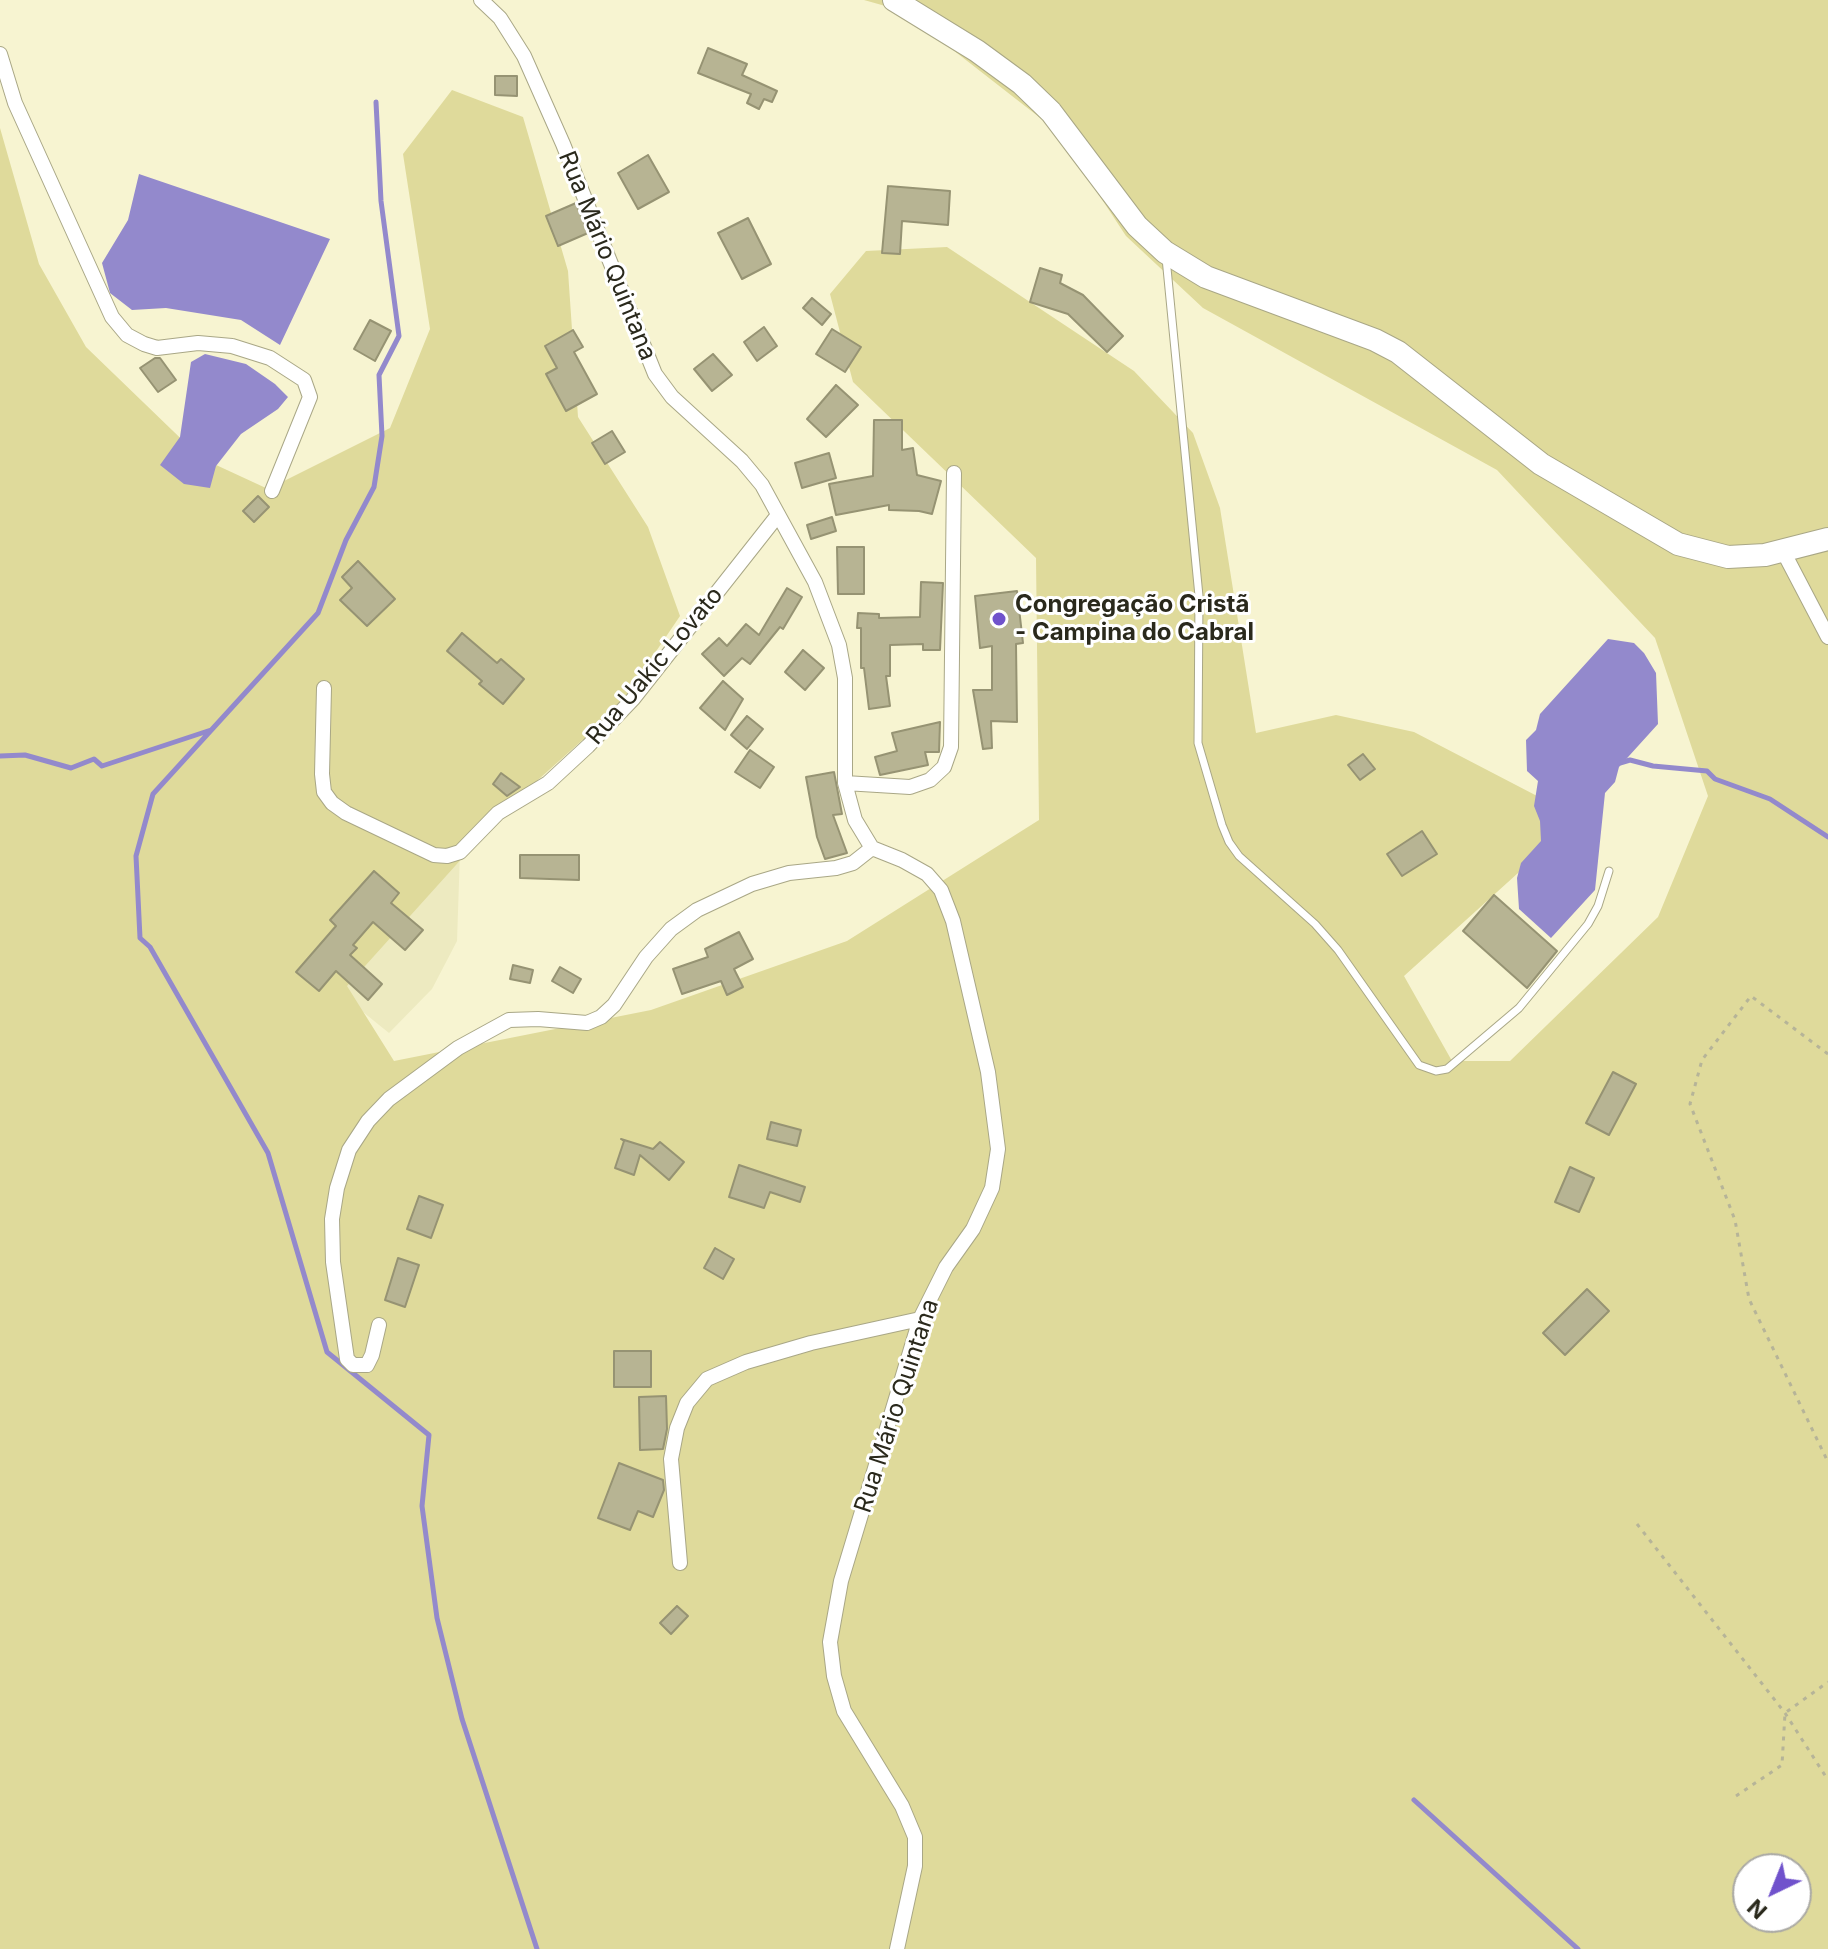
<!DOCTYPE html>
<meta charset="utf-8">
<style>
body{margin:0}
#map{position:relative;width:1828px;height:1949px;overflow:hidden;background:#f7f4d1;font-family:Inter,sans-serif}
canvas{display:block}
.north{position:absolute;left:1732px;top:1853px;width:80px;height:80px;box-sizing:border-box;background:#fff;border:2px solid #aaa9a4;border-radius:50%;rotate:223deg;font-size:22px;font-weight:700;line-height:32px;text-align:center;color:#2a291c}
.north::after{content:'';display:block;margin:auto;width:28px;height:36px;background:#7052cc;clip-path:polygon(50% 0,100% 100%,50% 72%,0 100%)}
</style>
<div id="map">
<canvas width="1828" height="1949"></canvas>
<div class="north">N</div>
</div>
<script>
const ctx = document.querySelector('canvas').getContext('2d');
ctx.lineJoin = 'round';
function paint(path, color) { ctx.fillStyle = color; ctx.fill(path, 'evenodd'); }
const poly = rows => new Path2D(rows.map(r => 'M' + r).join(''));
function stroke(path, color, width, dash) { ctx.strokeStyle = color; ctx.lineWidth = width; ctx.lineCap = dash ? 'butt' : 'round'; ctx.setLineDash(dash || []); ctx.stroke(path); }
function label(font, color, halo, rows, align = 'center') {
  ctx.font = font + ' Inter,sans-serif'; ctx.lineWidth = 6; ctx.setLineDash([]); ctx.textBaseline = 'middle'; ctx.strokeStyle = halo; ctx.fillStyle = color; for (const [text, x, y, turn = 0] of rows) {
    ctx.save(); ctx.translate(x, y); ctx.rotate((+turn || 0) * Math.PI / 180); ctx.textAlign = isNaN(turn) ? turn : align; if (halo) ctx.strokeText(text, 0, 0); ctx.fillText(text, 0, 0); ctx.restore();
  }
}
const built = poly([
 [460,852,457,941,432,989,389,1033,197,878]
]);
const green = poly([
 [864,0,1828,0,1828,1949,0,1949,0,128,39,264,86,347,201,458,268,489,390,428,430,329,403,154,452,90,523,117,568,271,578,417,648,527,680,616,617,709,510,805,347,986,394,1061,651,1010,847,941,1039,820,1036,558,853,382,830,294,866,251,947,247,1134,371,1193,433,1220,508,1256,733,1336,715,1414,732,1539,797,1559,836,1404,976,1452,1061,1510,1061,1658,917,1708,796,1655,638,1497,470,1203,308,1126,236,1057,131,903,11],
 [1748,1869,1796,1869,1796,1917,1748,1917]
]);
const water = poly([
 [139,174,330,239,280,345,241,320,166,308,132,310,110,293,102,263,128,220],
 [205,354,246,364,275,384,288,397,278,409,241,434,216,466,210,488,184,484,160,465,180,437,191,362],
 [1608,639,1634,643,1644,653,1656,673,1658,724,1619,767,1615,782,1605,793,1595,890,1551,938,1519,909,1517,878,1521,863,1541,841,1540,821,1534,806,1538,781,1527,771,1526,740,1536,730,1540,714]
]);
const stream = poly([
 [376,102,381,201,399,336,379,375,382,436,374,487,346,540,318,613,153,794,136,856,140,938,150,947,268,1153,327,1352,429,1435,422,1506,437,1618,462,1719,537,1949],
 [0,756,25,755,71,768,94,759,102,766,211,730],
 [1620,763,1630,760,1653,766,1707,771,1715,779,1770,799,1828,837],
 [1414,1800,1578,1949]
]);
const building = poly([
 [708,48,747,64,742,75,777,91,772,102,764,99,759,109,747,103,751,94,698,73,708,48],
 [495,76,517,76,517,96,495,95,495,76],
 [648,155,669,192,638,209,618,173,648,155],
 [888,186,950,191,948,225,902,221,900,254,882,253,888,186],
 [576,203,588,233,558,246,546,216,576,203],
 [748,218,771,264,742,279,718,233,748,218],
 [1040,268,1062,275,1060,283,1083,295,1123,336,1107,352,1068,314,1030,302,1040,268],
 [812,298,831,314,822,325,803,308,812,298],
 [370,320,391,331,375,361,354,349,370,320],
 [764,327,777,346,757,361,744,342,764,327],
 [832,329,861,347,845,372,816,354,832,329],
 [573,330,583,347,574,352,597,394,566,411,546,374,557,368,545,346,573,330],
 [713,354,732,375,712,391,694,369,713,354],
 [155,358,160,358,176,380,158,392,140,368,155,358],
 [836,385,858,405,826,437,807,419,836,385],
 [874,420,902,420,902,450,913,448,917,475,941,481,932,514,919,511,889,510,889,505,836,515,829,484,873,476,874,420],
 [612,431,625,452,605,464,592,443,612,431],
 [829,453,836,478,802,488,795,463,829,453],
 [258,496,269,507,254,522,243,511,258,496],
 [832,517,836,531,811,539,807,525,832,517],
 [837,547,864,547,864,594,838,594,837,547],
 [358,561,395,599,367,626,340,600,352,588,342,577,358,561],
 [921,582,943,583,940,650,923,650,923,644,890,645,890,676,886,676,890,706,869,709,864,668,861,668,861,628,857,628,858,613,879,614,879,618,920,617,921,582],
 [787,588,802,597,783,629,780,627,750,664,742,658,724,676,702,654,719,638,727,646,746,624,759,635,787,588],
 [1017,591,1023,643,1016,644,1017,722,991,721,992,748,983,749,973,690,992,690,992,646,980,648,975,596,1017,591],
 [462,633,497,663,501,659,524,679,503,704,479,684,482,681,447,651,462,633],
 [803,650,824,668,805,690,785,672,803,650],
 [723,681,743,699,725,730,700,708,723,681],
 [747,716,763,729,747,749,731,735,747,716],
 [940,722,939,752,925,752,928,765,880,775,875,757,897,751,892,733,940,722],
 [750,750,774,767,760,788,735,772,750,750],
 [1363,754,1375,769,1360,780,1348,765,1363,754],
 [834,772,842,814,833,815,847,853,825,859,817,837,806,777,834,772],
 [501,773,520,787,507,796,493,784,501,773],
 [1422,831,1437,854,1402,876,1387,854,1422,831],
 [520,855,579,855,579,880,520,878,520,855],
 [374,871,399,893,391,903,423,930,405,950,373,922,353,945,357,948,350,955,382,984,368,1000,336,971,319,991,296,972,336,926,330,920,374,871],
 [1494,895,1557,951,1527,988,1463,931,1494,895],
 [739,932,753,959,734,969,743,987,727,995,721,981,682,994,673,969,708,957,705,949,739,932],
 [513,965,533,970,530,983,510,979,513,965],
 [560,967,581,979,573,993,552,981,560,967],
 [1613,1072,1636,1084,1609,1135,1586,1123,1613,1072],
 [771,1122,801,1130,797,1146,767,1139,771,1122],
 [621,1139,653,1149,660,1142,684,1162,669,1180,640,1155,634,1175,615,1168,624,1141,621,1139],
 [739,1165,805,1187,800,1202,770,1192,764,1208,729,1197,739,1165],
 [1570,1167,1594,1178,1579,1212,1555,1202,1570,1167],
 [419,1196,443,1205,431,1238,407,1229,419,1196],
 [715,1248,734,1259,723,1279,704,1268,715,1248],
 [398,1258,419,1265,405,1307,385,1300,398,1258],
 [1587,1289,1609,1311,1565,1355,1543,1333,1587,1289],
 [614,1351,651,1351,651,1387,614,1387,614,1351],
 [666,1396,667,1429,663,1449,640,1450,639,1397,666,1396],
 [619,1463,663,1480,664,1490,653,1517,638,1511,630,1530,598,1518,619,1463],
 [677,1606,688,1616,671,1634,660,1623,677,1606]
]);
const path = poly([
 [1828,1054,1751,996,1702,1060,1690,1104,1735,1220,1749,1299,1828,1462],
 [1637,1524,1785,1713,1828,1780],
 [1736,1796,1782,1765,1785,1713,1828,1682]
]);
const lane = poly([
 [1166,258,1199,596,1198,743,1222,825,1229,842,1239,856,1315,924,1338,950,1419,1065,1436,1071,1447,1069,1519,1008,1588,924,1598,906,1609,871]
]);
const street = poly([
 [481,0,500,18,524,56,563,144,655,374,672,397,742,461,762,485,815,582,839,645,845,678,845,783,855,820,872,848,902,860,927,874,941,890,953,921,988,1072,998,1149,992,1188,973,1229,946,1267,920,1319,841,1581,830,1642,834,1676,844,1711,902,1806,915,1837,915,1866,897,1949],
 [0,54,15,103,112,317,127,335,144,344,157,348,198,343,232,346,270,358,304,380,310,397,272,491],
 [1783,551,1828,637],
 [324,688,322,774,324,792,332,803,346,813,434,855,447,856,460,852,498,813,548,783,588,746,633,699,778,515],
 [845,783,910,787,930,780,944,767,951,747,954,473],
 [379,1325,372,1355,367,1365,353,1365,347,1359,333,1262,332,1219,337,1188,349,1150,368,1121,389,1099,458,1048,509,1020,538,1019,587,1023,601,1017,614,1005,646,957,671,929,697,910,752,884,789,873,836,868,853,863,872,848],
 [680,1563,671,1459,677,1428,687,1403,707,1379,746,1362,811,1343,920,1319]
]);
const secondary = poly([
 [894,0,977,51,1022,84,1051,112,1137,226,1165,252,1206,277,1375,340,1398,352,1541,464,1678,544,1728,557,1765,555,1828,539]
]);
const markers = [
 [999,619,8,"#7052cc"]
];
const streetNames = [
 ["Rua Mário Quintana",607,256,68],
 ["Rua Uakic Lovato",655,666,-50],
 ["Rua Mário Quintana",897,1406,-72]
];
const poiNames = [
 ["Congregação Cristã",1015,605],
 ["- Campina do Cabral",1015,633]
];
paint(built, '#edeac0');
paint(green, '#dfda9b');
paint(water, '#9389cc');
stroke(stream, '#9389cc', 5);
paint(building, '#b7b493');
stroke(building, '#969373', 2);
stroke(lane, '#a9a786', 9);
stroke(street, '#a9a786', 16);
stroke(secondary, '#a9a786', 24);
stroke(path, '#b6b498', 3, [4, 6]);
stroke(lane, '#fff', 7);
stroke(street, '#fff', 14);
stroke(secondary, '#fff', 22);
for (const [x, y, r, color] of markers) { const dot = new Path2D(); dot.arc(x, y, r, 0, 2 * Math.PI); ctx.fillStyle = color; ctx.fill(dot); stroke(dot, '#fff', 3); }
label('24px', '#2a291c', '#fff', streetNames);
label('bold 24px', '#2a291c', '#fff', poiNames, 'left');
</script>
